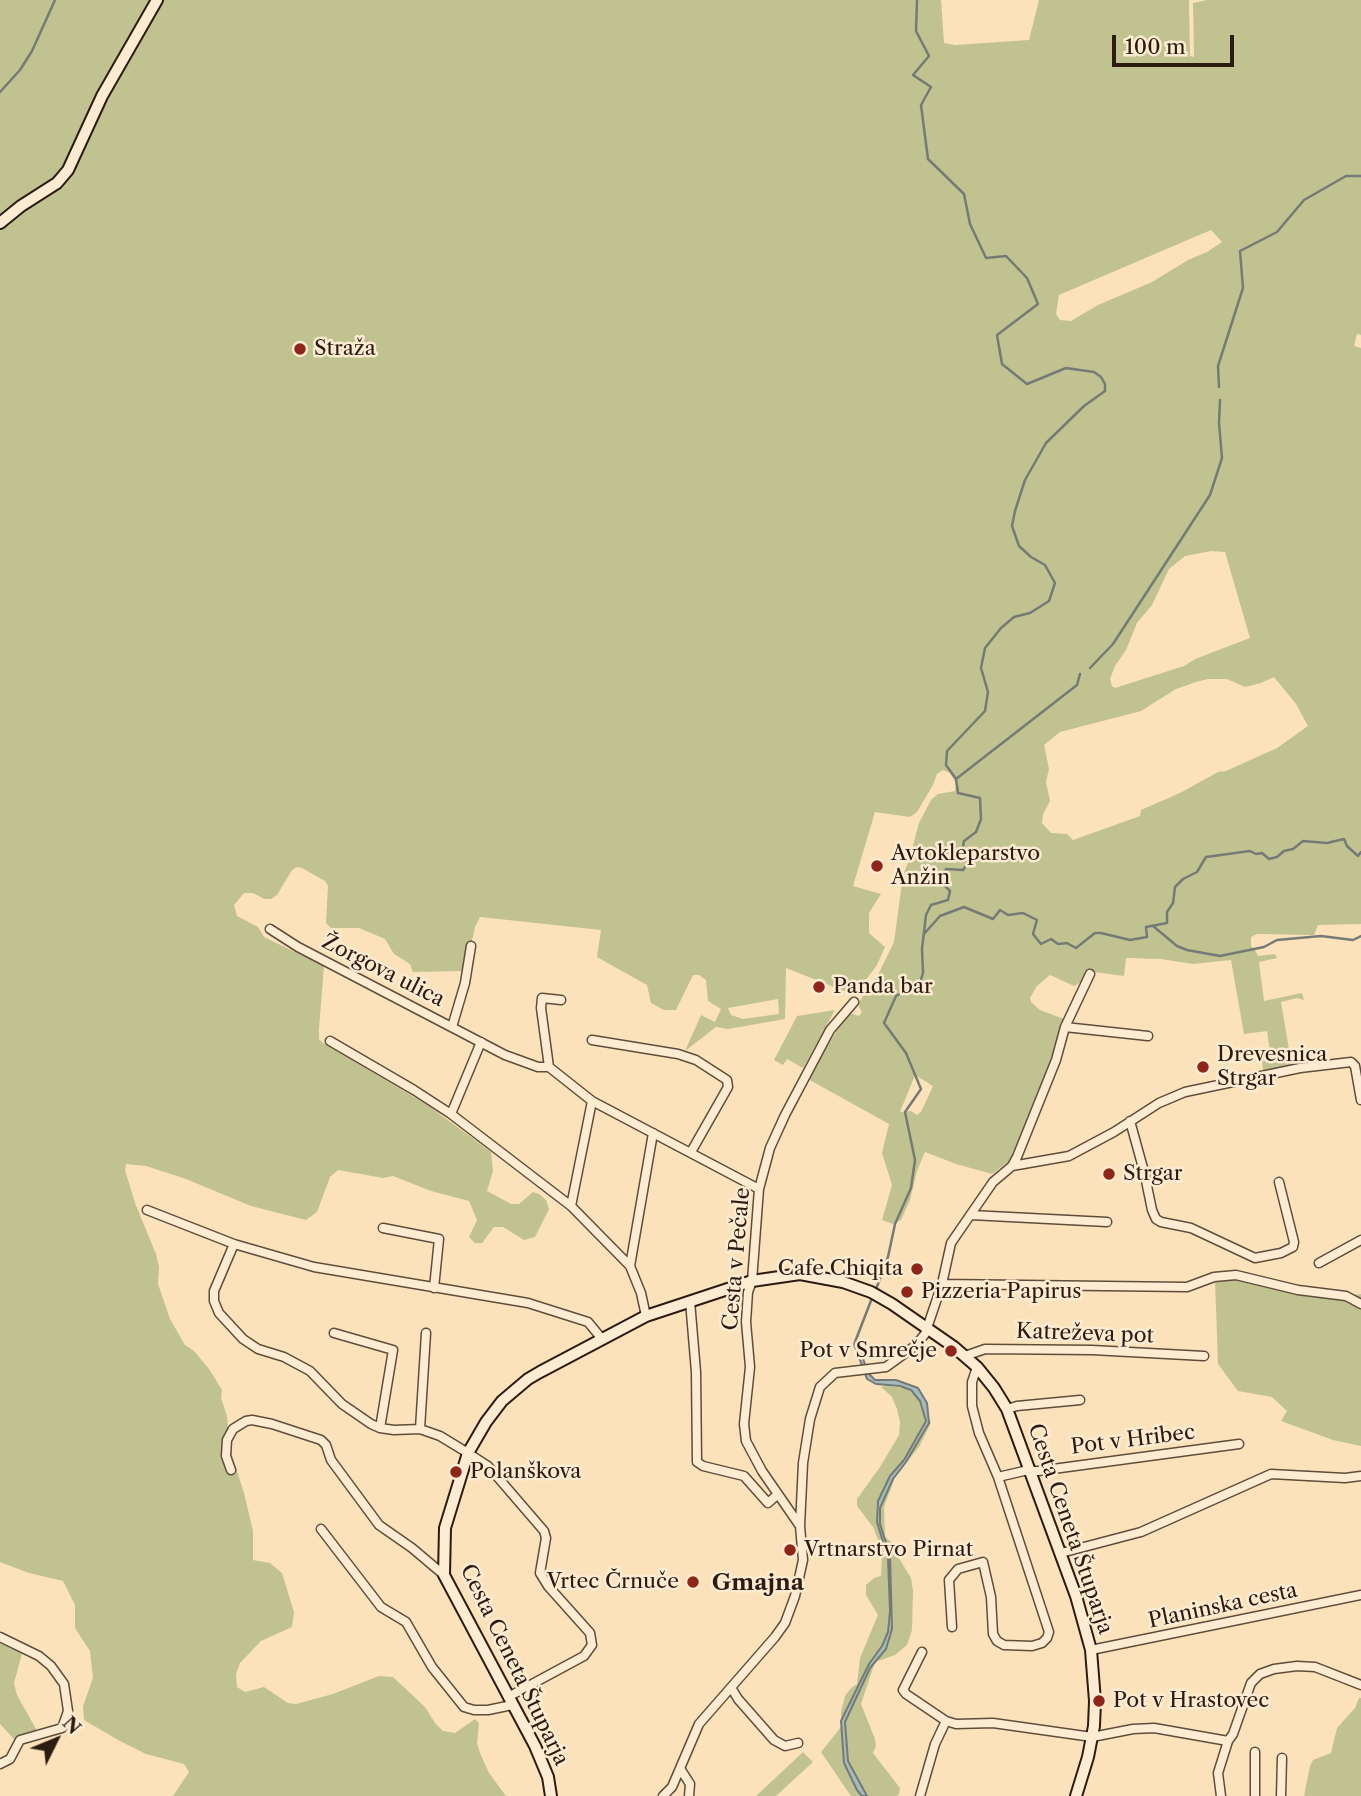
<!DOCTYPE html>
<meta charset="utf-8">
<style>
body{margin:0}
#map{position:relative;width:1361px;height:1796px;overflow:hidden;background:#fce2ba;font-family:"Libre Caslon Text",serif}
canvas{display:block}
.north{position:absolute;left:21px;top:1705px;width:70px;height:70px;-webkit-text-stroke:5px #fdecd2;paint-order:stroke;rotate:47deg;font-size:19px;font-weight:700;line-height:28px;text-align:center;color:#2b1b11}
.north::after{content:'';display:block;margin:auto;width:24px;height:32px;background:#2b1b11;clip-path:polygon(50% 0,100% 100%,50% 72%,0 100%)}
.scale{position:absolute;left:1112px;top:35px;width:122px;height:32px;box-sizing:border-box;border:4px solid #2b1b11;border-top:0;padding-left:9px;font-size:21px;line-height:24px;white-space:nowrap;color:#2b1b11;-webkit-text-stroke:5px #fdecd2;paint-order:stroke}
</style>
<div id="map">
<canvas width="1361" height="1796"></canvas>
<div class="north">N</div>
<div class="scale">100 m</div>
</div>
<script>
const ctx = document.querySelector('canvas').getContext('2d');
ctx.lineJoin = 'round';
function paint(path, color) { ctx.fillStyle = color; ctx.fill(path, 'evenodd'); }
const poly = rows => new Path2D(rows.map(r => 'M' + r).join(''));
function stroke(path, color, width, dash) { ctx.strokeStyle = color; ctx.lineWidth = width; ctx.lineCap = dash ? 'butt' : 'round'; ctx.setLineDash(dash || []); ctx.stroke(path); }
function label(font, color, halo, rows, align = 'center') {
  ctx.font = font + ' "Libre Caslon Text",serif'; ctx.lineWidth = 5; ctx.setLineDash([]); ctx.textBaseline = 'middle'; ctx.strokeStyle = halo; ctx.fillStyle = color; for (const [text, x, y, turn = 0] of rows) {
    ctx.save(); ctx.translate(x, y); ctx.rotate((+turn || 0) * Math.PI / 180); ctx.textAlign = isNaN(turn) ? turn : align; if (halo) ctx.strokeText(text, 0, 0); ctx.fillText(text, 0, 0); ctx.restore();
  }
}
const green = poly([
 [0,0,151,0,98,93,67,166,51,182,20,200,0,216],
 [161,0,941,0,944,43,955,45,1029,40,1039,0,1189,0,1190,56,1194,57,1193,3,1207,0,1361,0,1361,335,1357,334,1354,346,1361,348,1361,924,1318,925,1314,935,1257,934,1251,937,1251,946,1255,950,1258,956,1275,954,1277,958,1259,962,1264,1001,1302,993,1304,1000,1297,998,1281,1002,1292,1067,1263,1070,1262,1061,1271,1059,1267,1031,1244,1034,1231,960,1193,964,1161,959,1126,958,1124,976,1087,971,1081,982,1074,986,1050,975,1037,986,1030,998,1031,1002,1040,1010,1064,1019,1053,1057,1010,1160,992,1174,956,1164,925,1152,917,1171,910,1200,901,1220,893,1224,882,1220,892,1185,882,1153,889,1124,808,1079,838,1029,850,1013,859,1016,862,1012,859,1007,859,1002,878,975,894,942,903,875,908,863,915,861,916,856,911,853,919,823,931,800,938,794,955,791,956,783,950,773,943,770,937,774,933,785,917,812,910,817,875,812,853,886,881,894,869,913,869,933,885,947,877,965,859,989,852,992,844,991,786,968,785,1019,728,1029,716,1027,685,1051,701,1015,715,1022,721,1009,708,1001,706,980,699,975,693,975,676,1010,664,1010,651,1003,647,985,597,957,601,930,480,917,475,927,465,971,413,972,410,964,394,954,385,939,359,928,331,928,326,923,328,886,325,881,302,868,297,867,292,870,277,895,271,899,264,899,253,893,244,893,234,905,237,916,258,927,264,937,324,966,319,1029,319,1039,323,1043,429,1106,491,1152,493,1171,487,1191,511,1204,519,1204,533,1192,539,1194,546,1200,549,1209,535,1237,524,1240,503,1227,494,1227,482,1243,475,1243,469,1237,477,1220,469,1201,431,1191,393,1176,383,1178,338,1170,330,1177,317,1212,306,1220,251,1206,186,1179,146,1166,126,1164,125,1170,135,1203,156,1254,159,1267,158,1284,170,1319,185,1345,194,1351,209,1369,222,1390,221,1398,227,1416,230,1449,244,1493,253,1531,253,1560,270,1563,282,1573,294,1612,292,1627,261,1641,240,1663,236,1674,237,1687,245,1692,264,1687,288,1703,296,1704,333,1694,379,1676,393,1677,425,1707,435,1723,443,1731,455,1733,475,1719,479,1723,477,1743,480,1753,489,1773,506,1796,173,1796,189,1772,184,1764,146,1754,118,1740,84,1720,83,1706,93,1678,90,1651,75,1628,75,1605,63,1581,29,1573,0,1562,0,229,24,210,63,187,69,179,82,156,102,105],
 [1211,230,1222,242,1207,252,1188,260,1152,282,1098,305,1071,321,1060,320,1056,314,1059,295],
 [1211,551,1225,552,1250,638,1195,659,1184,666,1115,688,1112,686,1110,679,1115,666,1126,650,1137,623,1152,605,1169,569,1185,556],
 [1274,677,1296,704,1308,726,1277,748,1226,771,1218,772,1180,793,1141,810,1140,816,1073,840,1067,834,1051,833,1042,823,1043,814,1050,801,1046,782,1049,769,1044,745,1060,732,1141,711,1176,689,1196,682,1208,679,1227,679,1245,687,1261,683],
 [778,999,779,1014,743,1019,731,1015,728,1008],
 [915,1075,933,1086,921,1112,917,1115,911,1111,900,1112],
 [835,1010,803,1068,787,1059,783,1065,774,1060,797,1016],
 [1241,1278,1353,1295,1361,1294,1361,1446,1333,1440,1281,1421,1287,1411,1272,1397,1238,1391,1218,1364,1215,1280],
 [885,1386,906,1388,918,1397,931,1423,919,1447,895,1477,884,1507,885,1537,895,1545,897,1555,911,1578,913,1591,912,1630,907,1645,895,1655,875,1662,861,1704,875,1739,876,1746,873,1753,900,1788,899,1794,897,1796,851,1796,821,1752,841,1727,841,1712,845,1696,850,1689,857,1684,860,1658,878,1615,866,1595,866,1585,874,1578,881,1576,882,1550,873,1527,857,1506,857,1499,880,1467,899,1435,900,1422,897,1409,892,1397,881,1387],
 [0,1640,23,1650,14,1683,17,1695,36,1729,34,1734,14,1739,0,1724],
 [1359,1698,1361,1698,1361,1796,1304,1796,1310,1766,1313,1760,1331,1753,1337,1728,1355,1708],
 [803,1752,813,1762,776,1796,756,1796]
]);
const water = poly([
 [854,1344,858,1344,868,1373,875,1380,896,1380,918,1388,927,1403,929,1423,906,1462,893,1479,880,1508,880,1524,890,1555,892,1629,886,1649,870,1668,845,1722,848,1761,867,1796,862,1796,857,1790,844,1763,841,1721,869,1664,882,1646,888,1632,890,1611,888,1558,877,1522,878,1501,890,1476,904,1460,926,1421,920,1401,911,1390,900,1386,876,1384,867,1379,854,1344]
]);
const stream = poly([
 [0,92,20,70,32,51,55,0],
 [1219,387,1218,366,1243,288,1240,251,1277,232,1304,200,1346,176,1361,176],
 [1090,668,1113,644,1210,495,1222,458,1219,423,1220,400],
 [956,779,1077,685,1080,674],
 [1153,926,1177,946,1187,950,1220,956,1264,947,1277,940,1321,936,1353,940,1361,936],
 [924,934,940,916,964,907,993,919,1000,910,1008,915,1023,913,1037,920,1033,934,1041,944,1051,939,1058,944,1067,943,1076,948,1095,933,1101,933,1130,940,1147,937,1146,927,1167,923,1167,912,1173,903,1175,887,1183,879,1197,872,1206,857,1250,851,1256,854,1262,853,1269,859,1277,857,1284,851,1293,849,1303,841,1327,843,1344,839,1347,846,1358,856,1361,852],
 [875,1292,888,1257,895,1224,911,1188,915,1160,905,1112,921,1089,906,1053,884,1023,896,996,920,983,923,973,922,949,926,915,931,905,948,900,950,891,940,881,946,869,963,870,968,863,962,851,964,841,976,832,981,819,980,798,958,793,956,779,946,765,947,751,985,711,988,692,981,668,985,648,1001,628,1014,617,1030,613,1049,601,1055,583,1045,565,1031,557,1019,546,1012,526,1015,511,1025,480,1046,443,1084,406,1105,391,1105,384,1101,377,1094,372,1066,368,1027,384,1002,364,997,335,1038,304,1027,278,1006,256,986,258,970,224,964,194,928,159,921,105,931,87,913,75,929,56,916,31,917,0],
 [856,1347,855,1342,872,1298]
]);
const street = poly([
 [270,929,298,947,505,1055,538,1067,549,1067,592,1101,759,1189],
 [452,1027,465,983,471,946],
 [1065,1027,1148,1036],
 [592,1040,678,1054,696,1060,727,1080,728,1087,691,1152],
 [330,1041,414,1090,451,1114,571,1206,630,1266,641,1293,646,1316],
 [549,1067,541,1008,542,998,561,1000],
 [451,1114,481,1042],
 [1130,1121,1143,1168],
 [1012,1166,1069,1156,1114,1132,1159,1103,1185,1092,1300,1068,1351,1062,1355,1066,1361,1100],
 [1145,1176,1152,1210,1156,1219,1161,1222,1191,1228,1255,1258,1281,1253,1293,1247,1294,1242,1279,1182],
 [571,1206,592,1101],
 [147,1210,234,1244],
 [971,1215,1107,1222],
 [383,1228,439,1239,434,1288],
 [1319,1263,1361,1240],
 [630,1266,653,1133],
 [942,1284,1187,1287,1214,1277,1236,1275,1298,1290,1346,1296,1361,1304],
 [690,1301,696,1372,697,1462,703,1466,744,1476,768,1503,778,1494],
 [334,1333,393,1350,380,1428],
 [965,1356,985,1349,1092,1350,1204,1356],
 [1007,1409,1017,1406,1080,1400],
 [420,1429,426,1333],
 [231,1470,226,1456,227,1440,233,1429,246,1421,252,1420,272,1424,321,1440,326,1445,331,1460,379,1525,412,1548,444,1575],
 [998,1477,1024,1471,1038,1471,1239,1444],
 [800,1526,762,1471,746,1441,744,1424,750,1367,746,1322,748,1292,752,1281,759,1189,770,1148,785,1115,830,1030,854,1002],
 [321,1529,381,1607,406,1622,432,1667,464,1707,474,1710,488,1710,512,1705],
 [1061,1553,1141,1532,1271,1474,1345,1478,1361,1476],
 [952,1627,949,1580,958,1569,983,1562,991,1597,993,1634,997,1641,1004,1645,1032,1646,1042,1643,1047,1638,1049,1632,998,1477,979,1433,972,1406,972,1382,977,1367],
 [0,1637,39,1656,51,1666,64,1684,68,1711,62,1728,20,1740,10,1759,0,1764],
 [1091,1650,1361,1595],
 [922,1652,903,1690,906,1694,946,1721,956,1724,993,1723,1092,1737,1133,1729,1154,1728,1228,1741,1233,1734,1251,1683,1260,1674,1274,1669,1297,1666,1315,1667,1361,1685],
 [732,1689,738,1699,774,1740,785,1746,798,1743],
 [508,1697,584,1656,592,1645,590,1633,548,1586,540,1573,546,1538,544,1531,488,1466,468,1453,440,1436,420,1429,394,1430,380,1428,371,1424,342,1404,310,1371,284,1357,258,1349,243,1339,219,1313,214,1301,214,1291,234,1244,314,1267,528,1303,588,1322,602,1339],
 [1255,1752,1255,1796],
 [681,1770,690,1784,689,1796],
 [663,1796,672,1787,699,1724,775,1637,785,1623,795,1596,803,1560,800,1526,803,1463,810,1419,820,1387,835,1373,886,1367,915,1346,925,1334,942,1284,951,1243,993,1182,1012,1166,1017,1157,1056,1060,1065,1027,1090,974],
 [920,1796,935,1744,946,1721],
 [1221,1796,1218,1773,1228,1741],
 [1281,1796,1282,1758]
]);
const secondary = poly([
 [0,223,21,206,57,183,68,170,102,96,157,0],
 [551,1796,548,1777,535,1746,444,1575,445,1528,468,1453,486,1422,502,1401,528,1379,540,1372,646,1316,752,1281,800,1274,843,1282,871,1292,892,1304,954,1347,977,1367,994,1388,1007,1409,1076,1596,1091,1650,1095,1701,1094,1726,1088,1757,1076,1796]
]);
const markers = [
 [300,349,7,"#8f2418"],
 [877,866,7,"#8f2418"],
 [819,987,7,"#8f2418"],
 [1203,1067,7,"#8f2418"],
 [1109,1174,7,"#8f2418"],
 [917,1269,7,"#8f2418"],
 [907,1292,7,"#8f2418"],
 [951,1351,7,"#8f2418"],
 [456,1472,7,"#8f2418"],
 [790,1550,7,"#8f2418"],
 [693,1582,7,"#8f2418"],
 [1099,1701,7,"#8f2418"]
];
const poiNames = [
 ["Straža",314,349],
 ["Avtokleparstvo",891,854],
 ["Anžin",891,878],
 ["Panda bar",833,987],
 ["Drevesnica",1217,1055],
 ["Strgar",1217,1079],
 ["Strgar",1123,1174],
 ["Cafe Chiqita",903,1269,"right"],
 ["Pizzeria Papirus",921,1292],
 ["Pot v Smrečje",937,1351,"right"],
 ["Polanškova",470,1472],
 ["Vrtnarstvo Pirnat",804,1550],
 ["Vrtec Črnuče",679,1582,"right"],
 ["Pot v Hrastovec",1113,1701]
];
const streetNames = [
 ["Žorgova ulica",383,971,27],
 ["Cesta v Pečale",737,1259,-85],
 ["Katreževa pot",1085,1334,2],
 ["Pot v Hribec",1133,1440,-7],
 ["Cesta Ceneta Štuparja",1070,1529,71],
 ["Planinska cesta",1223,1606,-12],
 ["Cesta Ceneta Štuparja",514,1665,64]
];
const neighbourhoodNames = [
 ["Gmajna",758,1583]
];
paint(green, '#c0c38f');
paint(water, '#a4bbbb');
stroke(water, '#747b77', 2);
stroke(stream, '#747b77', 2.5);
stroke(street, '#5f4d3b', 11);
stroke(secondary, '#2b1b11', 14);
stroke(street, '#fdecd2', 8);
stroke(secondary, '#fdecd2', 10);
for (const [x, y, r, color] of markers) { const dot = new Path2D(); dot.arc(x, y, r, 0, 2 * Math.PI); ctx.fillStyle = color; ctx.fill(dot); stroke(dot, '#fdecd2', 2.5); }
label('21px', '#2b1b11', '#fdecd2', poiNames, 'left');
label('21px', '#2b1b11', '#fdecd2', streetNames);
label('bold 23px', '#2b1b11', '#fdecd2', neighbourhoodNames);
</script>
